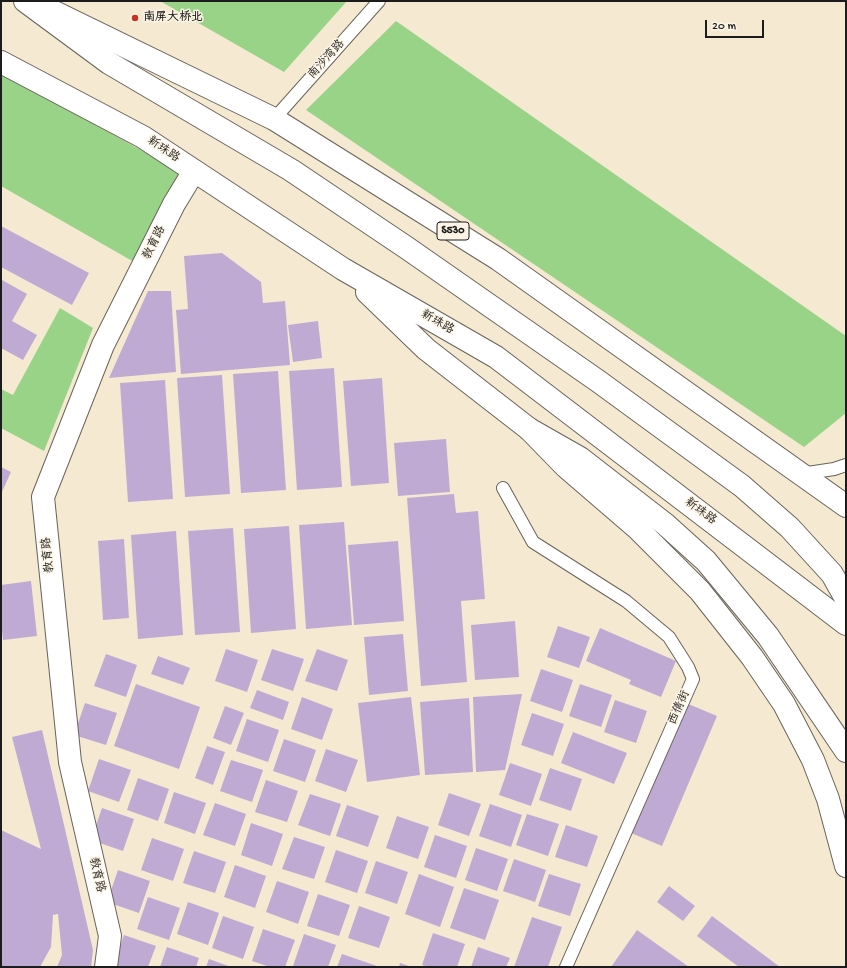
<!DOCTYPE html>
<meta charset="utf-8">
<style>
body{margin:0}
#map{position:relative;width:847px;height:968px;overflow:hidden;background:#f6e9d1;font-family:"Gochi Hand",sans-serif}
canvas{display:block}
.frame{position:absolute;inset:0;border:2px solid #1c1c1c;pointer-events:none}
.scale{position:absolute;left:705px;top:20px;width:59px;height:18px;box-sizing:border-box;border:2px solid #1c1c1c;border-top:0;padding-left:5px;font-size:12px;line-height:14px;white-space:nowrap;color:#1c1c1c;-webkit-text-stroke:3px #fcf5e5;paint-order:stroke}
</style>
<div id="map">
<canvas width="847" height="968"></canvas>
<div class="frame"></div>
<div class="scale">20 m</div>
</div>
<script>
const ctx = document.querySelector('canvas').getContext('2d');
ctx.lineJoin = 'round';
function paint(path, color) { ctx.fillStyle = color; ctx.fill(path, 'evenodd'); }
const poly = rows => new Path2D(rows.map(r => 'M' + r).join(''));
function stroke(path, color, width, dash) { ctx.strokeStyle = color; ctx.lineWidth = width; ctx.lineCap = dash ? 'butt' : 'round'; ctx.setLineDash(dash || []); ctx.stroke(path); }
function label(font, color, halo, rows, align = 'center') {
  ctx.font = font + ' "Gochi Hand","LXGW WenKai TC",sans-serif'; ctx.lineWidth = 3; ctx.setLineDash([]); ctx.textBaseline = 'middle'; ctx.strokeStyle = halo; ctx.fillStyle = color; for (const [text, x, y, turn = 0] of rows) {
    ctx.save(); ctx.translate(x, y); ctx.rotate((+turn || 0) * Math.PI / 180); ctx.textAlign = isNaN(turn) ? turn : align; if (halo) ctx.strokeText(text, 0, 0); ctx.fillText(text, 0, 0); ctx.restore();
  }
}
const green = poly([
 [160,1,347,1,284,72],
 [396,21,846,336,846,413,804,447,306,110],
 [1,72,182,173,134,262,1,186],
 [60,308,93,328,44,451,1,428,1,389,13,395]
]);
const building = poly([
 [1,226,89,273,72,305,1,267],
 [222,253,261,282,263,303,285,301,290,365,181,374,176,310,188,309,184,256],
 [2,280,27,294,12,321,37,335,23,360,1,348],
 [148,291,171,291,176,372,109,378],
 [318,321,322,358,293,362,288,325],
 [334,368,342,487,297,490,289,371],
 [278,371,286,490,241,493,233,374],
 [222,375,230,494,185,497,177,378],
 [382,378,389,483,351,486,343,381],
 [165,380,173,499,128,502,120,383],
 [446,439,450,492,398,496,394,443],
 [1,467,11,472,1,494],
 [454,494,456,513,478,511,485,599,461,601,467,682,421,686,407,498],
 [344,522,352,625,306,629,299,525],
 [289,526,296,629,251,633,244,529],
 [233,528,240,632,195,635,188,531],
 [176,531,183,635,138,639,131,535],
 [124,539,129,618,103,620,98,541],
 [398,541,404,621,354,625,348,545],
 [31,581,37,636,3,640,1,621,1,585],
 [515,621,519,677,475,680,471,625],
 [558,626,590,637,579,668,547,657],
 [600,628,676,661,661,697,629,684,631,680,586,661],
 [403,634,408,691,369,695,364,637],
 [226,649,258,660,247,692,215,681],
 [272,649,304,659,293,691,261,680],
 [317,649,348,660,337,691,305,681],
 [106,654,137,665,126,697,94,686],
 [158,656,190,668,183,685,151,674],
 [541,669,573,680,562,712,530,701],
 [136,684,200,707,179,769,114,746],
 [580,684,612,695,601,727,569,716],
 [257,690,289,702,283,720,250,708],
 [522,694,505,770,476,772,473,697],
 [302,697,333,709,322,740,291,729],
 [411,697,420,775,367,782,358,703],
 [469,698,473,772,425,775,420,702],
 [615,700,647,711,636,743,604,732],
 [85,703,117,713,106,745,74,735],
 [686,703,717,716,662,846,631,833],
 [225,706,244,713,231,745,213,738],
 [532,713,564,724,553,756,521,745],
 [247,719,279,730,268,762,236,751],
 [42,730,93,950,91,967,57,967,62,955,58,914,53,915,51,947,40,967,1,967,1,830,41,849,12,737],
 [573,732,627,753,614,784,561,763],
 [284,739,316,750,305,782,273,771],
 [207,746,225,752,213,785,195,778],
 [326,749,358,760,346,792,315,781],
 [99,759,131,770,119,802,88,791],
 [231,760,263,770,252,802,220,791],
 [510,763,542,774,531,806,499,795],
 [550,768,582,779,571,811,539,800],
 [138,778,169,789,158,821,127,810],
 [266,780,298,791,287,822,255,812],
 [174,792,206,803,195,834,164,823],
 [449,793,481,804,469,836,438,825],
 [310,794,341,804,330,836,298,825],
 [215,803,246,814,235,846,203,835],
 [490,804,522,815,511,847,479,836],
 [347,805,379,816,368,847,336,836],
 [102,808,134,819,123,851,91,840],
 [527,814,559,824,548,856,516,845],
 [397,816,429,827,418,859,386,848],
 [251,823,283,834,272,866,241,855],
 [566,825,598,836,587,867,555,857],
 [435,835,467,846,456,878,424,867],
 [294,837,325,847,314,879,282,869],
 [152,838,184,849,173,881,141,870],
 [476,848,508,859,497,891,465,880],
 [336,850,368,861,357,893,325,882],
 [194,851,226,862,215,893,183,883],
 [514,859,546,870,535,902,503,891],
 [376,861,408,872,397,904,365,893],
 [235,865,266,876,255,908,224,897],
 [118,870,150,881,139,913,107,902],
 [419,874,454,887,440,927,405,914],
 [549,874,581,884,570,916,538,906],
 [277,881,309,892,298,924,266,912],
 [669,886,695,906,683,921,657,902],
 [464,888,499,900,485,940,450,928],
 [318,894,350,905,339,936,307,926],
 [148,897,180,908,169,940,137,929],
 [188,902,219,913,208,945,177,934],
 [359,906,390,917,379,948,348,938],
 [223,916,254,927,243,959,212,948],
 [712,916,780,967,739,967,697,936],
 [532,917,562,927,548,967,514,967],
 [263,929,295,940,285,967,270,967,252,961],
 [637,930,689,967,611,967],
 [433,933,465,944,457,967,429,967,422,965],
 [304,934,336,945,328,967,293,966],
 [124,935,156,946,148,967,113,967],
 [167,947,199,958,196,967,160,967],
 [478,947,510,958,506,967,471,967],
 [342,954,377,966,377,967,337,967],
 [209,959,231,967,206,967],
 [400,963,412,967,399,967]
]);
const service = poly([
 [274,119,379,1],
 [801,474,834,469,846,465],
 [503,488,533,542,626,601,669,637,688,667,693,679,566,967]
]);
const minor = poly([
 [106,967,110,936,70,762,43,497,103,345,174,204,194,171]
]);
const trunk = poly([
 [40,5,274,119,498,259,846,506],
 [1,62,143,137,343,269,496,357,846,624],
 [367,292,426,349,529,429,566,467,638,529,700,591,752,657,784,704,813,760,828,799,846,866]
]);
const motorway = poly([
 [25,1,109,63,291,170,407,248,598,381,742,486,790,528,832,574,846,599],
 [529,429,580,458,665,524,706,561,768,636,846,751]
]);
const markers = [
 [135,18,4,"#c8321e"]
];
const shields = [
 [453,231,32]
];
const shieldNames = [
 ["S530",453,231]
];
const poiNames = [
 ["南屏大桥北",143,18]
];
const streetNames = [
 ["南沙湾路",327,60,-48],
 ["新珠路",163,150,34],
 ["教育路",155,243,-63],
 ["新珠路",437,323,30],
 ["新珠路",700,512,37],
 ["教育路",49,555,-96],
 ["西倩街",680,708,-66],
 ["教育路",96,875,77]
];
paint(green, '#98d387');
paint(building, '#bfaad3');
stroke(service, '#68645b', 14);
stroke(minor, '#68645b', 24);
stroke(trunk, '#68645b', 24);
stroke(motorway, '#68645b', 24);
stroke(service, '#fff', 12);
stroke(minor, '#fff', 22);
stroke(trunk, '#fff', 22);
stroke(motorway, '#fff', 22);
for (const [x, y, r, color] of markers) { const dot = new Path2D(); dot.arc(x, y, r, 0, 2 * Math.PI); ctx.fillStyle = color; ctx.fill(dot); stroke(dot, '#fcf5e5', 1.5); }
for (const [x, y, w] of shields) { const box = new Path2D(); box.roundRect(x - w / 2, y - 9, w, 18, 3); ctx.fillStyle = '#fcf5e5'; ctx.fill(box); stroke(box, '#1c1c1c', 1); }
label('bold 11px', '#1c1c1c', null, shieldNames);
label('bold 12px', '#1c1c1c', '#fcf5e5', poiNames, 'left');
label('12px', '#1c1c1c', '#fcf5e5', streetNames);
</script>
